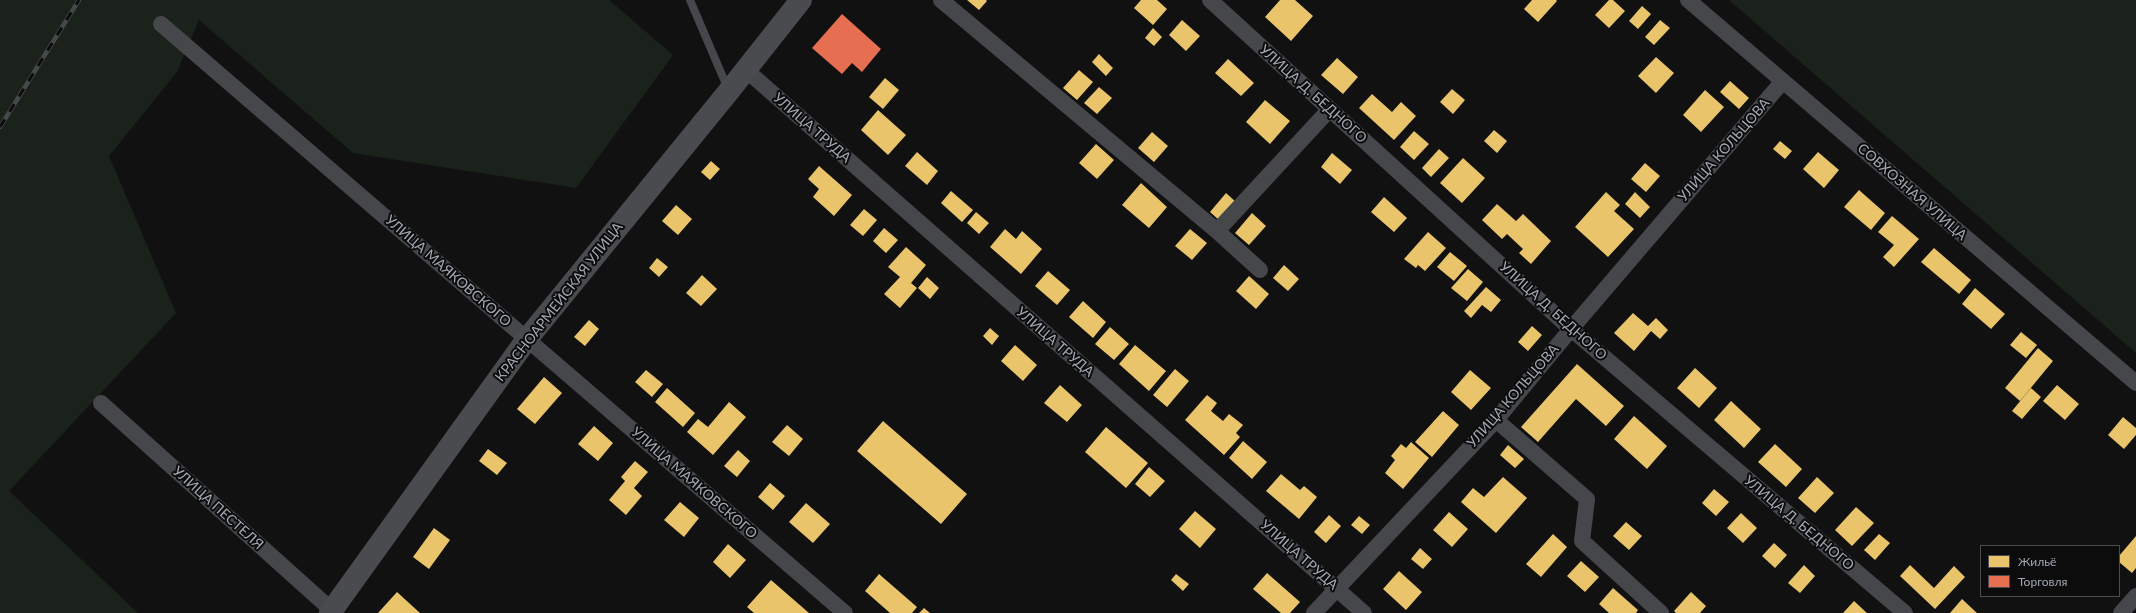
<!DOCTYPE html>
<meta charset="utf-8">
<style>
body{margin:0}
#map{position:relative;width:2136px;height:613px;overflow:hidden;background:#111112;font-family:Lato,sans-serif}
canvas{display:block}
.legend{position:absolute;left:1980px;top:545px;width:140px;height:52px;box-sizing:border-box;background:#0c0c0d;border:1px solid #484b4f;margin:0;padding:5px 7px;list-style:none;font-size:12px;color:#a2a9b3}
.legend li{display:flex;align-items:center;gap:8px;height:20px}
.legend b{width:20px;border:1px solid #484b4f}
</style>
<div id="map">
<canvas width="2136" height="613"></canvas>
<ul class="legend">
<li><b style="height:11px;background:#e9c46a"></b>Жильё</li>
<li><b style="height:11px;background:#e76f51"></b>Торговля</li>
</ul>
</div>
<script>
const ctx = document.querySelector('canvas').getContext('2d');
ctx.lineJoin = 'round';
function paint(path, color) { ctx.fillStyle = color; ctx.fill(path, 'evenodd'); }
const poly = rows => new Path2D(rows.map(r => 'M' + r).join(''));
function stroke(path, color, width, dash) { ctx.strokeStyle = color; ctx.lineWidth = width; ctx.lineCap = dash ? 'butt' : 'round'; ctx.setLineDash(dash || []); ctx.stroke(path); }
function label(font, color, halo, rows, align = 'center') {
  ctx.font = font + ' Lato,sans-serif'; ctx.lineWidth = 4; ctx.setLineDash([]); ctx.textBaseline = 'middle'; ctx.strokeStyle = halo; ctx.fillStyle = color; for (const [text, x, y, turn = 0] of rows) {
    ctx.save(); ctx.translate(x, y); ctx.rotate((+turn || 0) * Math.PI / 180); ctx.textAlign = isNaN(turn) ? turn : align; if (halo) ctx.strokeText(text, 0, 0); ctx.fillText(text, 0, 0); ctx.restore();
  }
}
const green = poly([
 [0,0,609,0,673,55,576,188,353,153,199,20,177,72,109,156,176,313,9,491,138,613,0,613],
 [1729,0,2136,0,2136,353]
]);
const homes = poly([
 [967,0,986,0,987,1,979,10],
 [1141,0,1157,0,1167,9,1153,25,1134,8],
 [1280,0,1295,0,1313,16,1291,41,1265,17],
 [1532,0,1556,0,1557,1,1538,22,1524,9],
 [1609,0,1613,0,1625,11,1609,28,1595,15],
 [1642,6,1651,14,1638,29,1629,21],
 [1182,20,1200,36,1186,51,1169,35],
 [1660,20,1670,28,1654,45,1645,37],
 [1153,28,1162,37,1154,46,1145,38],
 [1099,54,1113,68,1106,76,1092,62],
 [1656,57,1674,73,1656,93,1638,76],
 [1337,58,1358,77,1343,94,1321,75],
 [1228,59,1254,83,1241,96,1215,73],
 [1079,70,1093,82,1077,100,1063,88],
 [885,78,899,90,883,109,869,97],
 [1730,81,1749,98,1739,109,1720,92],
 [1099,87,1112,98,1097,114,1084,103],
 [1452,89,1465,100,1453,114,1440,102],
 [1705,90,1724,107,1701,132,1683,115],
 [1372,94,1392,112,1401,102,1416,116,1394,140,1359,108],
 [1265,100,1290,121,1270,144,1246,122],
 [878,110,906,135,888,155,861,130],
 [1494,130,1507,141,1497,153,1484,141],
 [1414,131,1429,144,1414,160,1400,147],
 [1152,132,1168,146,1154,162,1138,148],
 [1780,141,1792,151,1785,159,1773,149],
 [1096,144,1114,160,1097,179,1079,163],
 [1439,149,1449,158,1431,177,1422,168],
 [917,152,938,171,927,185,905,166],
 [1818,152,1839,170,1824,188,1803,169],
 [1332,153,1352,170,1340,184,1321,167],
 [1463,158,1485,178,1462,203,1440,183],
 [711,161,720,169,710,180,701,172],
 [1645,163,1660,176,1646,192,1631,179],
 [819,166,852,195,834,216,813,197,819,189,808,179],
 [1141,183,1167,207,1149,228,1122,205],
 [1859,190,1885,213,1871,230,1844,207],
 [951,191,973,210,962,222,941,203],
 [1606,192,1620,205,1614,211,1634,229,1608,257,1575,227],
 [1635,192,1650,207,1640,218,1625,204],
 [1226,193,1237,203,1220,221,1210,212],
 [1384,197,1407,218,1394,232,1371,212],
 [1497,204,1516,221,1523,214,1551,241,1531,264,1519,253,1523,249,1507,234,1502,239,1482,220],
 [676,205,692,219,678,235,662,221],
 [864,209,877,220,863,236,850,225],
 [976,212,989,223,979,234,967,223],
 [1252,213,1266,226,1249,245,1235,233],
 [1892,216,1919,239,1894,267,1883,257,1894,245,1878,232],
 [884,228,898,240,886,253,873,241],
 [1005,229,1016,239,1022,231,1042,249,1021,274,990,247],
 [1190,229,1207,243,1192,260,1175,246],
 [1428,232,1446,248,1425,271,1418,265,1416,268,1404,259],
 [906,247,926,265,911,283,917,288,900,308,884,294,900,277,888,267],
 [1934,248,1971,280,1959,294,1921,262],
 [1450,252,1467,266,1454,281,1437,267],
 [657,258,668,267,659,277,649,268],
 [1284,265,1299,279,1288,291,1273,278],
 [1468,269,1483,282,1467,301,1451,288],
 [1048,271,1070,290,1057,305,1035,286],
 [702,275,717,289,701,306,686,293],
 [1249,276,1269,294,1256,309,1236,291],
 [927,277,939,288,930,299,918,288],
 [1486,287,1501,300,1491,312,1482,305,1471,318,1464,311],
 [1975,288,2005,314,1991,329,1962,304],
 [1083,301,1106,322,1093,338,1069,317],
 [1633,313,1648,326,1656,318,1668,330,1660,339,1651,331,1634,351,1614,333],
 [589,320,599,329,585,346,574,337],
 [1532,326,1542,335,1528,351,1518,342],
 [1110,327,1129,344,1114,360,1095,344],
 [990,328,999,336,992,345,983,336],
 [2021,332,2037,345,2026,358,2010,345],
 [1015,345,1037,365,1023,381,1001,361],
 [1135,345,1166,371,1149,391,1119,364],
 [2038,348,2053,361,2020,401,2005,388],
 [1577,364,1624,406,1606,426,1576,399,1538,442,1521,427],
 [1695,368,1717,388,1699,408,1677,388],
 [1175,369,1189,381,1167,407,1153,395],
 [646,370,663,384,652,397,635,382],
 [1470,370,1491,388,1471,410,1451,392],
 [544,377,562,393,535,424,517,409],
 [1060,385,1082,405,1067,422,1044,403],
 [2057,385,2079,404,2065,420,2043,401],
 [667,388,695,413,683,427,655,402],
 [2031,388,2041,397,2022,419,2012,411],
 [1207,395,1217,403,1211,411,1223,421,1229,414,1243,425,1236,433,1240,437,1224,455,1185,420],
 [1731,401,1761,429,1744,448,1714,420],
 [729,402,746,417,713,455,687,432,698,419,708,427],
 [1443,411,1459,425,1432,457,1415,442],
 [1634,416,1667,446,1647,469,1614,439],
 [2123,417,2136,428,2136,435,2124,449,2108,435],
 [883,421,967,494,941,524,857,451],
 [787,425,803,439,789,456,772,442],
 [594,426,613,443,598,461,578,444],
 [1106,427,1148,463,1126,488,1085,452],
 [1243,441,1267,462,1252,479,1229,458],
 [1411,442,1429,458,1403,489,1385,473,1395,460,1391,456,1401,444,1406,448],
 [1775,444,1802,469,1786,487,1758,462],
 [1508,445,1524,459,1515,468,1500,455],
 [488,449,507,463,497,475,479,461],
 [738,450,750,461,737,477,724,466],
 [635,461,648,472,634,488,642,496,626,515,609,500,625,481,621,477],
 [1149,467,1165,481,1150,497,1135,484],
 [1281,474,1300,490,1304,486,1317,497,1299,519,1266,491],
 [1503,477,1527,498,1496,533,1461,502,1473,488,1484,497],
 [1817,477,1834,493,1815,513,1798,498],
 [770,483,785,496,773,510,758,497],
 [1714,489,1729,502,1716,516,1702,503],
 [680,502,699,518,684,537,664,520],
 [806,503,830,524,813,543,789,522],
 [1856,507,1874,523,1852,546,1835,530],
 [1195,511,1216,529,1200,548,1179,529],
 [1449,512,1468,529,1452,547,1433,530],
 [1741,513,1757,528,1743,543,1727,528],
 [1329,515,1341,526,1326,543,1314,532],
 [1359,516,1370,525,1362,534,1351,525],
 [1626,522,1642,536,1629,550,1613,536],
 [434,528,450,540,429,569,413,557],
 [1553,534,1567,547,1541,577,1526,564],
 [1879,534,1890,543,1875,560,1864,550],
 [2136,536,2136,568,2132,573,2119,562,2119,556],
 [1774,543,1787,555,1775,568,1762,556],
 [728,544,746,560,730,578,713,562],
 [1420,548,1432,559,1423,569,1411,559],
 [1581,561,1599,577,1585,592,1567,576],
 [1804,565,1815,576,1800,593,1788,583],
 [1910,565,1934,588,1954,566,1965,577,1935,609,1900,576],
 [1399,571,1422,592,1406,610,1383,589],
 [1267,573,1300,602,1290,613,1281,613,1253,589],
 [879,574,917,607,912,613,890,613,865,591],
 [1176,574,1189,584,1183,591,1171,580],
 [771,580,809,613,754,613,747,607],
 [1613,588,1638,610,1636,613,1609,613,1599,604],
 [397,592,420,613,378,613],
 [1691,592,1706,606,1700,613,1676,613,1674,611],
 [1962,599,1977,613,1950,613],
 [1854,601,1867,613,1843,613],
 [924,608,930,613,919,613]
]);
const shops = poly([
 [842,14,881,49,862,72,852,63,842,74,812,48]
]);
const service = poly([
 [690,0,728,89]
]);
const minor = poly([
 [941,0,1217,231,1260,270],
 [1210,0,1571,329,1905,613],
 [1688,0,2136,383],
 [161,24,845,613],
 [746,70,1364,613],
 [1217,231,1330,109],
 [101,403,335,613],
 [1496,420,1587,499,1582,541,1661,613],
 [1314,613,1496,420,1571,329,1783,81],
 [2121,613,2136,596]
]);
const secondary = poly([
 [330,613,527,339,729,91,801,0]
]);
const rail = poly([
 [0,127,79,0]
]);
const streetNames = [
 ["УЛИЦА Д. БЕДНОГО",1313,94,42],
 ["УЛИЦА ТРУДА",812,128,41],
 ["УЛИЦА КОЛЬЦОВА",1724,150,-49],
 ["СОВХОЗНАЯ УЛИЦА",1912,192,41],
 ["УЛИЦА МАЯКОВСКОГО",448,271,41],
 ["КРАСНОАРМЕЙСКАЯ УЛИЦА",559,302,-52],
 ["УЛИЦА Д. БЕДНОГО",1553,311,42],
 ["УЛИЦА ТРУДА",1055,342,41],
 ["УЛИЦА КОЛЬЦОВА",1513,396,-49],
 ["УЛИЦА МАЯКОВСКОГО",694,483,41],
 ["УЛИЦА ПЕСТЕЛЯ",218,508,42],
 ["УЛИЦА Д. БЕДНОГО",1799,523,40],
 ["УЛИЦА ТРУДА",1299,555,41]
];
paint(green, '#1b221c');
paint(homes, '#e9c46a');
paint(shops, '#e76f51');
stroke(service, '#46474a', 8);
stroke(minor, '#46474a', 16);
stroke(secondary, '#4a4b4e', 22);
stroke(rail, '#46484a', 4.5);
stroke(rail, '#0c0c0d', 3, [9]);
label('14px', '#a2a9b3', '#0c0c0d', streetNames);
</script>
